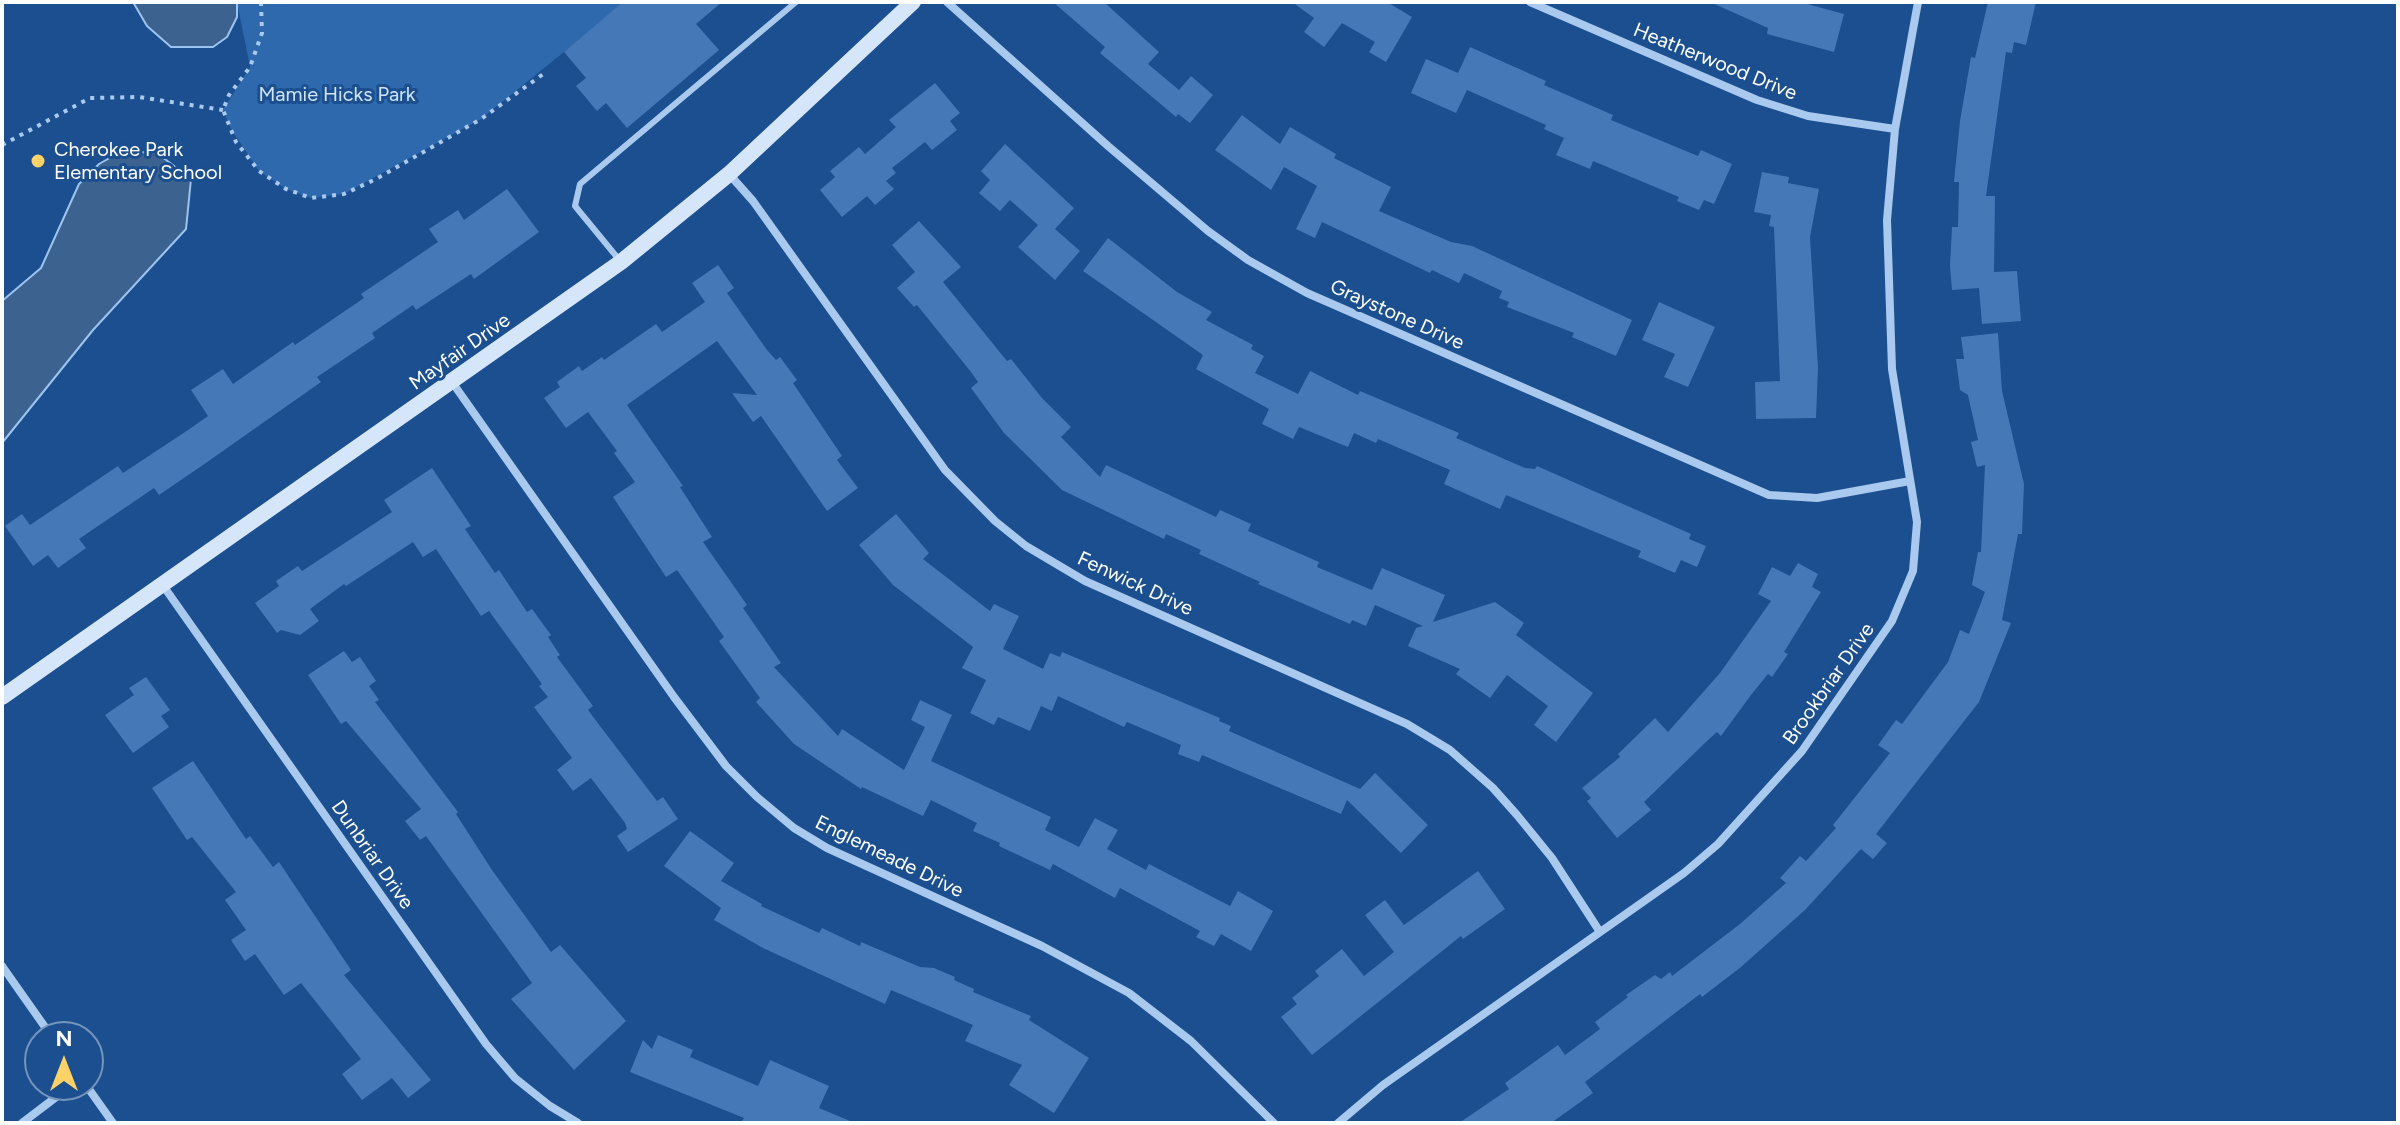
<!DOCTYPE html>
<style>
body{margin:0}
#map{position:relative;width:2400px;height:1125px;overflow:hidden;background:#1b4f8f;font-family:Figtree,sans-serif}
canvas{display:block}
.frame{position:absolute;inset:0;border:4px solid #fff;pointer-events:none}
.north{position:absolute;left:24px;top:1021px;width:80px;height:80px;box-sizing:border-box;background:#1b4f8f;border:2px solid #7695bc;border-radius:50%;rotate:0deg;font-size:22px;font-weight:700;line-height:32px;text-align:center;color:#fff}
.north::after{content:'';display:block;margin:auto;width:28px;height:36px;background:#ffd166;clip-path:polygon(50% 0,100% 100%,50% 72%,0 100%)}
</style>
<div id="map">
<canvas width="2400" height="1125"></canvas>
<div class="frame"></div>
<div class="north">N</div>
</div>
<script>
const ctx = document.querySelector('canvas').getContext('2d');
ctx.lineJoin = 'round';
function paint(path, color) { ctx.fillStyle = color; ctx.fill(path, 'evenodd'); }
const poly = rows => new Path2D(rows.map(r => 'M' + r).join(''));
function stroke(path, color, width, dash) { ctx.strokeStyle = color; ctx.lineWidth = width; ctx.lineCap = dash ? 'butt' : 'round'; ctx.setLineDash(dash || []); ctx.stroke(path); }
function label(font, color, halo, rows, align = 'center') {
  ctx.font = font + ' Figtree,sans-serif'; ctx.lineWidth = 6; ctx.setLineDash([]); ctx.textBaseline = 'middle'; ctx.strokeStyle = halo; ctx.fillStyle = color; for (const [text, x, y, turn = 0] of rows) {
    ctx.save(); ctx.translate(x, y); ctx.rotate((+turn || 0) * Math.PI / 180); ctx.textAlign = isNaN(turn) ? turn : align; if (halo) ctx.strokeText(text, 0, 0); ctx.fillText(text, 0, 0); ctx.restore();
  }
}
const green = poly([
 [237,2,626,2,481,119,344,194,311,198,286,189,259,171,231,129,223,110,250,67]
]);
const water = poly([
 [133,2,237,2,237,17,227,37,213,47,171,47,147,26,133,2],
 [122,151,157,153,191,179,186,229,93,330,2,443,2,301,41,268,79,184,99,164,122,151]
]);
const building = poly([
 [623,2,722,2,696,24,719,50,627,128,606,103,597,111,576,86,586,78,564,52],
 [1053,2,1104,2,1159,52,1148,64,1179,90,1191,76,1213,95,1190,123,1178,114,1176,117,1100,53,1105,47],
 [1292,2,1387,2,1412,17,1386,62,1369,52,1375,42,1342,23,1324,47,1304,32,1314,18],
 [1710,2,1800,2,1844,14,1834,52,1767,34,1768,28],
 [1988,2,2036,2,2026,45,2014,42,2012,53,2006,52,1986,196,1995,196,1994,272,2017,271,2021,321,1982,324,1979,288,1952,290,1950,266,1952,227,1958,227,1959,182,1954,182,1960,121,1971,57,1975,58],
 [1470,47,1546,81,1544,85,1613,115,1611,120,1698,156,1701,150,1732,164,1714,204,1704,200,1699,210,1677,201,1679,197,1593,161,1590,169,1556,155,1564,138,1544,129,1546,125,1467,90,1456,113,1411,93,1426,59,1458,73],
 [935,83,960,113,950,121,957,130,932,150,925,142,892,168,896,173,886,181,894,189,875,205,867,196,842,217,820,190,835,177,830,171,859,147,865,154,896,127,889,120],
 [1242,115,1280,144,1290,127,1336,154,1334,158,1391,187,1379,211,1451,242,1472,246,1632,320,1616,356,1572,337,1574,333,1507,307,1509,302,1499,298,1502,291,1464,273,1459,283,1432,270,1430,273,1322,222,1315,238,1296,229,1317,186,1284,167,1271,190,1215,150],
 [1005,144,1074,208,1055,229,1080,251,1055,280,1018,247,1038,225,1010,200,1000,211,979,193,990,180,981,171],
 [1762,172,1789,177,1788,183,1819,189,1810,237,1818,368,1816,418,1756,419,1755,382,1780,381,1774,227,1769,226,1771,215,1754,212],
 [507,189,539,232,474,279,471,274,416,310,413,305,372,333,375,338,317,377,321,382,203,465,159,495,154,488,79,539,86,548,58,568,48,555,33,566,5,526,22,514,30,525,118,466,123,473,191,428,208,416,191,390,223,369,233,384,293,342,295,345,364,298,361,294,438,242,429,229,458,210,464,220],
 [919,221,961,267,943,282,1007,361,1011,359,1042,398,1071,427,1061,437,1100,477,1106,465,1216,517,1220,510,1251,524,1248,531,1319,562,1317,567,1372,590,1382,568,1445,595,1433,622,1495,602,1524,623,1516,635,1593,693,1556,742,1534,725,1548,706,1507,675,1490,698,1456,674,1460,669,1408,646,1416,628,1423,626,1375,605,1366,626,1352,620,1350,624,1258,584,1260,582,1199,554,1201,550,1166,534,1164,539,1062,490,1004,433,971,388,978,382,971,372,917,305,914,307,897,288,915,272,892,245],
 [1108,238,1177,292,1212,312,1206,320,1253,345,1251,349,1264,356,1255,373,1298,394,1310,371,1358,395,1360,391,1459,433,1456,438,1525,468,1535,469,1537,466,1691,534,1689,539,1706,546,1697,567,1681,560,1675,573,1638,557,1641,551,1506,495,1500,509,1444,484,1450,470,1378,439,1376,443,1354,433,1348,447,1299,427,1293,439,1262,424,1269,409,1196,369,1203,355,1083,271],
 [718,265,734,288,727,293,767,350,776,360,780,357,797,380,793,383,842,456,837,460,858,488,827,511,761,416,753,422,732,393,757,395,717,341,627,405,683,486,680,487,712,537,703,542,747,605,743,608,781,663,774,667,838,736,842,729,904,770,925,727,911,720,920,700,952,715,931,761,1051,817,1045,830,1079,847,1095,818,1118,830,1107,849,1146,870,1149,864,1230,906,1238,891,1273,911,1251,951,1221,934,1214,946,1196,937,1200,931,1120,888,1115,898,1053,864,1050,870,999,846,1000,843,973,831,977,823,931,800,923,816,862,787,861,789,794,744,756,702,760,698,719,641,724,637,677,570,666,577,613,497,635,482,614,453,617,451,588,412,566,428,544,398,560,387,557,382,579,366,582,371,602,357,604,360,656,324,662,332,705,302,692,283],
 [1659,302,1715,327,1688,387,1664,377,1675,354,1642,340],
 [1998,333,2002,391,2024,484,2022,534,2018,534,2002,620,2011,623,1979,702,1876,834,1887,843,1873,859,1861,849,1805,910,1741,967,1702,997,1700,994,1585,1082,1593,1093,1551,1123,1459,1123,1509,1089,1505,1083,1558,1045,1565,1055,1600,1029,1595,1022,1628,997,1626,995,1655,975,1661,979,1670,972,1672,976,1740,924,1786,883,1780,878,1800,856,1806,861,1836,828,1833,825,1890,753,1878,745,1896,720,1902,724,1948,662,1960,630,1969,634,1985,592,1972,585,1978,552,1981,552,1985,465,1977,467,1971,442,1978,440,1968,395,1960,390,1956,359,1964,359,1961,337],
 [432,468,471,526,465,529,495,573,499,570,527,612,532,609,551,635,548,637,560,655,557,657,593,706,588,710,657,801,663,797,678,819,628,852,617,836,627,829,625,823,591,778,573,791,557,770,572,758,534,707,548,697,539,686,542,684,489,611,481,616,436,549,423,557,413,542,346,586,344,584,310,609,319,621,300,635,281,630,277,633,255,603,279,586,276,581,298,566,302,571,392,512,384,500],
 [896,514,929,553,923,559,990,611,994,604,1019,616,1003,649,1043,669,1050,653,1060,657,1062,652,1220,718,1219,721,1231,726,1229,731,1360,789,1375,773,1428,825,1401,853,1347,800,1341,814,1202,755,1199,762,1178,754,1181,745,1127,722,1124,727,1058,696,1052,711,1041,706,1030,731,998,717,994,725,970,713,986,680,962,668,973,647,893,585,859,545],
 [1798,563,1818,574,1812,587,1821,592,1784,652,1788,654,1772,677,1768,674,1751,695,1721,736,1717,732,1706,742,1644,802,1651,810,1617,838,1587,801,1591,798,1582,788,1620,757,1618,754,1655,718,1668,732,1720,673,1771,601,1758,594,1772,567,1790,576],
 [344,651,352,662,360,657,376,681,369,686,379,700,375,702,458,812,456,814,492,870,551,952,560,945,626,1021,574,1070,511,999,532,983,426,836,420,840,405,821,421,809,346,721,341,724,308,675],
 [146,677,170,710,161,716,169,727,133,753,105,715,134,695,129,688],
 [193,761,246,839,250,836,273,867,279,862,351,970,344,975,431,1080,408,1098,392,1078,362,1100,342,1074,361,1059,301,983,284,995,255,954,245,961,231,940,246,930,225,900,236,892,192,837,187,840,152,788],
 [690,831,734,863,721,881,762,904,761,906,819,933,822,928,860,946,861,942,920,967,934,968,955,977,954,980,974,989,973,992,1031,1016,1029,1020,1089,1058,1054,1113,1009,1085,1022,1065,965,1041,973,1025,891,990,885,1004,763,948,714,920,721,908,664,866],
 [1478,871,1505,909,1463,939,1461,936,1312,1055,1281,1017,1297,1004,1292,998,1319,976,1315,971,1342,949,1364,976,1394,952,1365,915,1385,900,1404,925],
 [658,1035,693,1050,690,1057,758,1086,770,1060,829,1086,819,1108,855,1123,741,1123,744,1118,630,1072,643,1040,652,1049]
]);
const path = poly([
 [261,2,262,33,250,67,229,95,223,110,236,142,259,171,286,189,311,198,344,194,376,179,481,119,546,72],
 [2,145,90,98,139,97,223,110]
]);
const lane = poly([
 [621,262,575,206,580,184,796,2]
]);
const street = poly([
 [947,2,1108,146,1208,231,1248,260,1307,293,1769,495,1817,498,1910,481],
 [1530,2,1757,100,1808,116,1895,129],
 [729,174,753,201,945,470,995,521,1026,546,1085,581,1407,724,1450,750,1493,788,1517,815,1552,858,1600,932],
 [452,382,674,697,726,766,757,797,794,828,827,848,1042,946,1129,993,1191,1041,1274,1123],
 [162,584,486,1044,515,1078,550,1106,578,1123],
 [2,966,52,1037],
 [86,1085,113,1123],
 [22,1123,72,1085],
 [1338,1123,1383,1085,1684,873,1718,844,1802,751,1892,621,1913,571,1917,522,1892,369,1887,220,1895,129,1918,2]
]);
const secondary = poly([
 [2,697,621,262,729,174,913,2]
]);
const markers = [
 [38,161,8,"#ffd166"]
];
const streetNames = [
 ["Heatherwood Drive",1715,62,22],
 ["Graystone Drive",1397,315,24],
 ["Mayfair Drive",460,352,-35],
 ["Fenwick Drive",1135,584,25],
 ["Brookbriar Drive",1829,684,-55],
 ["Dunbriar Drive",372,855,55],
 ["Englemeade Drive",889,857,26]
];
const parkNames = [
 ["Mamie Hicks Park",337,95]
];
const poiNames = [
 ["Cherokee Park",54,150],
 ["Elementary School",54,173]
];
paint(green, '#2e69ad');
paint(water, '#3c6290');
stroke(water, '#9cc4f0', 2);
paint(building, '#4478b7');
stroke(path, '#a9c9ee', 4, [4, 6]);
stroke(lane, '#a9c9ee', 6);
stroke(street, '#a9c9ee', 8);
stroke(secondary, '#d6e6fa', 16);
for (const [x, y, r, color] of markers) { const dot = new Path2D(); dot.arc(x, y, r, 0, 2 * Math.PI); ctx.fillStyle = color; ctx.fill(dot); stroke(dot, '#1b4f8f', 3); }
label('20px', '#fff', '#1b4f8f', streetNames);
label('20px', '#cfe3fa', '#1b4f8f', parkNames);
label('20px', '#fff', '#1b4f8f', poiNames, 'left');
</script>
